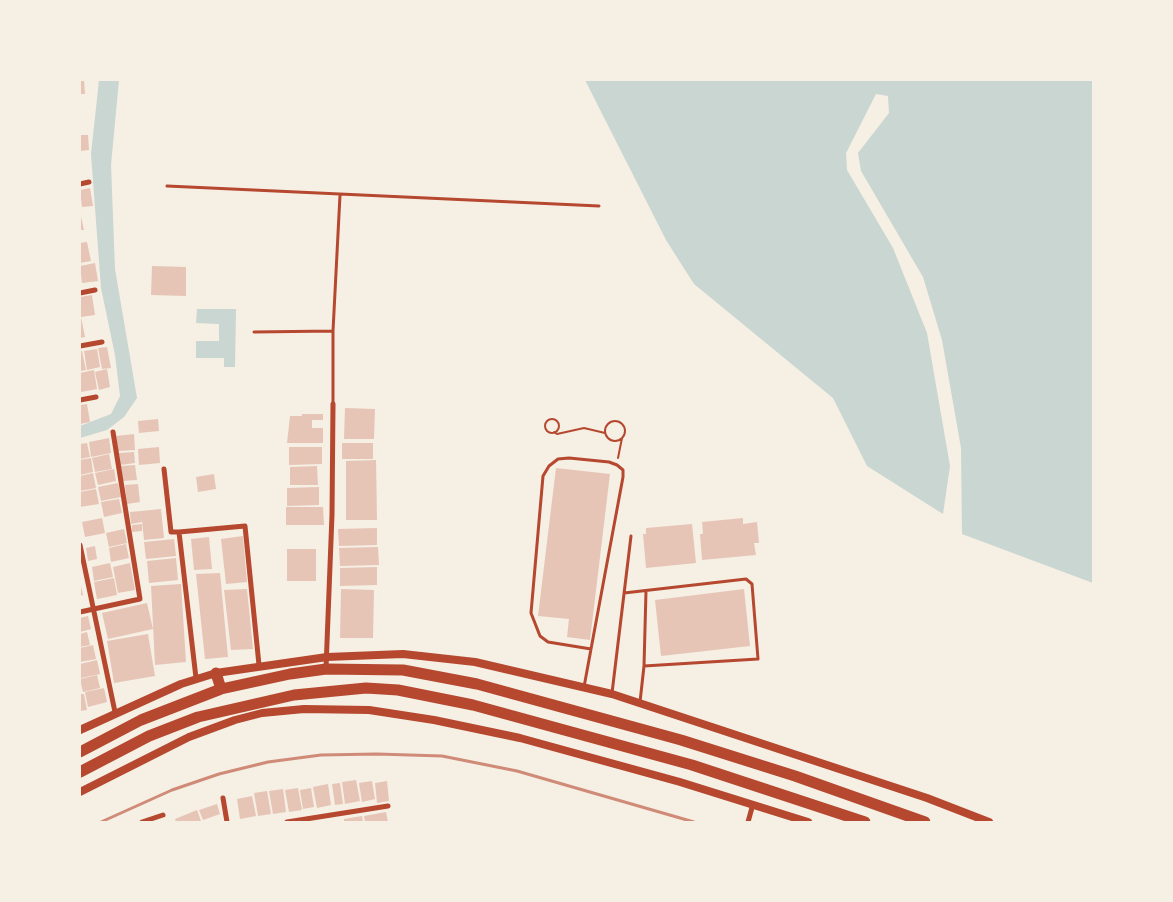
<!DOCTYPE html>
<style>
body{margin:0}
#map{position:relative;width:1173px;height:902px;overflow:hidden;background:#f6efe4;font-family:Figtree,sans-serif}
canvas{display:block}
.frame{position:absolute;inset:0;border:81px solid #f6efe4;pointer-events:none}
</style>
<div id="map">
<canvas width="1173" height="902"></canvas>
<div class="frame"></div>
</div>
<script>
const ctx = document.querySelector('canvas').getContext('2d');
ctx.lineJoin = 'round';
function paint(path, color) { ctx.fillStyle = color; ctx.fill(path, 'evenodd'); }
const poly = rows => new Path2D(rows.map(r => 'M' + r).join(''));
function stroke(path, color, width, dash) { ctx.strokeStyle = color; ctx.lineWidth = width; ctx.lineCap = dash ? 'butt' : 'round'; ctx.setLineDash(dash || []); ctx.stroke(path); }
const water = poly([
 [99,80,119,80,111,165,115,269,137,398,124,417,107,430,80,438,80,426,111,414,120,396,115,355,101,288,91,154],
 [585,80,1093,80,1093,583,962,534,961,448,942,340,923,277,861,171,858,153,889,113,888,96,876,94,846,153,847,170,893,248,927,333,950,466,943,514,867,466,833,398,694,284,666,240],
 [197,309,236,309,235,367,224,367,224,358,196,358,196,341,219,341,219,324,196,323]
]);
const building = poly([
 [80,80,84,80,85,94,80,94],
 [80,135,88,135,89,150,80,151],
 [90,188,93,206,82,207,80,190],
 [80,212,84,230,80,230],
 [87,242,91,261,80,263,80,243],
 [95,263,98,281,82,283,80,266],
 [152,266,186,267,186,296,151,295],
 [92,295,95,315,81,317,85,337,80,338,80,297],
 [107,347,111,368,102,369,98,348],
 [97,349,100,367,87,370,84,351],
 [80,351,82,351,86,370,80,371],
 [107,369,110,387,99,390,95,372],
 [94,370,97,389,81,392,80,373],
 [87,404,90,422,80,424,80,405],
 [345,408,375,409,374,439,344,439],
 [302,414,323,414,323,420,312,420,312,428,323,428,323,443,287,443,290,416,302,416],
 [158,419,159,431,139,433,138,421],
 [134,434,135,450,118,451,116,436],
 [109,438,111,453,91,457,89,442],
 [87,443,90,457,80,459,80,444],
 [342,443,373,443,373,459,342,459],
 [159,447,160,463,139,465,138,449],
 [289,447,322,447,322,464,289,465],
 [134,452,135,463,120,465,119,453],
 [109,454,112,469,95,472,92,458],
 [91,458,93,472,80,475,80,460],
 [376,460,377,520,346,520,346,461],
 [135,465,137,480,122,481,121,466],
 [317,466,318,485,290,485,290,467],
 [556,468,610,474,590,640,567,637,569,619,538,616],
 [114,469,116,481,98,485,95,473],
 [93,473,96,488,80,491,80,476],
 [214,474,216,489,198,492,196,477],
 [118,483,121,497,101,501,98,487],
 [138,484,140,502,127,504,125,485],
 [319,487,319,505,287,506,287,488],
 [96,489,99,504,80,507,80,492],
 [119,499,122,513,104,517,101,502],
 [286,507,323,507,324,525,286,525],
 [161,509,164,538,144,540,141,511],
 [141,511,142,522,131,524,130,512],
 [102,518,105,533,85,537,82,522],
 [743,518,743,524,757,522,759,543,754,543,756,555,702,560,700,534,703,534,702,522],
 [142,524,142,531,132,532,132,525],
 [692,524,696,563,646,568,643,534,646,534,646,528],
 [377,528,377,545,339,546,338,529],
 [124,529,127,543,109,547,106,533],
 [243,536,247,582,226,584,221,539],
 [209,537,212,569,194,570,191,539],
 [174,539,176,556,146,559,144,542],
 [126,544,129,558,111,562,109,548],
 [95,546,97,559,88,561,86,548],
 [378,547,379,565,340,566,339,548],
 [287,549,316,549,316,581,287,581],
 [176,558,178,580,149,583,147,561],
 [110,563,113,577,94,581,92,567],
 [130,563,135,590,118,593,113,567],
 [377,567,377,585,340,586,340,568],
 [220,573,228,657,205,659,196,574],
 [114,578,117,595,97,599,94,582],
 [80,582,83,595,80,596],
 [181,584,186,662,155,665,151,586],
 [247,589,253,649,231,650,224,590],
 [341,589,374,590,373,638,340,638],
 [744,589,750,646,661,656,655,600],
 [147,603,153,629,108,639,102,613],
 [88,616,91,629,80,632,80,618],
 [87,632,90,645,80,647,80,634],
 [148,634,155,676,114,683,107,641],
 [93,645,96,659,80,662,80,648],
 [97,660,100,674,81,678,80,664],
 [97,675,100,688,83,692,80,679],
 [104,688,107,702,88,707,85,692],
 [80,694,84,694,87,710,80,711],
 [356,780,360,801,345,804,342,782],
 [372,781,375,799,362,802,359,783],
 [387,781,389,801,377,803,375,783],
 [340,783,343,804,335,805,332,784],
 [328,784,331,805,317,808,313,787],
 [298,788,302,810,289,812,285,790],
 [311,788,314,807,303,809,300,790],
 [283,789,286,812,273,814,269,791],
 [267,791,271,814,258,816,254,793],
 [252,796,256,816,240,819,237,799],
 [217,804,220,814,203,820,199,810],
 [197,810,201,821,176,822,175,819],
 [386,812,388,822,365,822,364,816],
 [362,816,363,822,344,822,344,819]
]);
const path = poly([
 '545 426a7 7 0 1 1 14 0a7 7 0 1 1-14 0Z',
 '605 431a10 10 0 1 1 20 0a10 10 0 1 1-20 0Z',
 [554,432,557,434,584,428,605,433],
 [618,458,622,438]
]);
const service = poly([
 [167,186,599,206],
 [333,331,340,195],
 [254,332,333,331,333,404],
 [624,593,746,579,752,584,758,659,644,666,640,702],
 [644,666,646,591],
 [584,687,591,649,623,477,623,470,617,465,609,462,569,458,558,459,549,466,543,476,531,613,540,636,548,642,591,649],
 [612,693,631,536]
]);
const minor = poly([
 [80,184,89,182],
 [80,293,95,290],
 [80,346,102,342],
 [80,400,96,397],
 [164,469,171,532,179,532],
 [80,545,115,712],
 [80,612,140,599,113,432],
 [326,668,332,515,333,404],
 [196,678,179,532,245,526,259,665],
 [223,798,227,822],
 [142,822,163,815],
 [287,822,388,806],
 [748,822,753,804]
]);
const tertiary = poly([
 [80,730,181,684,216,673,327,657,403,654,475,662,612,694,927,798,989,822],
 [80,792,189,737,235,720,262,713,304,709,369,710,434,720,520,738,680,782,808,822]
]);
const trunk = poly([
 [216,673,221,689],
 [80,752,141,720,221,689,290,674,326,669,403,670,477,684,681,740,795,776,925,822],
 [80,772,149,736,198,717,294,695,366,688,398,690,473,705,692,765,865,822]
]);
const rail = poly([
 [101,822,172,790,219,774,268,762,321,755,377,754,442,756,517,771,694,822]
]);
paint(water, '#c9d6d2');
paint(building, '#e6c5b7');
stroke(path, '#b5482f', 2);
stroke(service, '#b5482f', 3);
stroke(minor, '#b5482f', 5);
stroke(tertiary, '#b5482f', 8);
stroke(trunk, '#b5482f', 11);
stroke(rail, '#cf8b77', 3);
</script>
